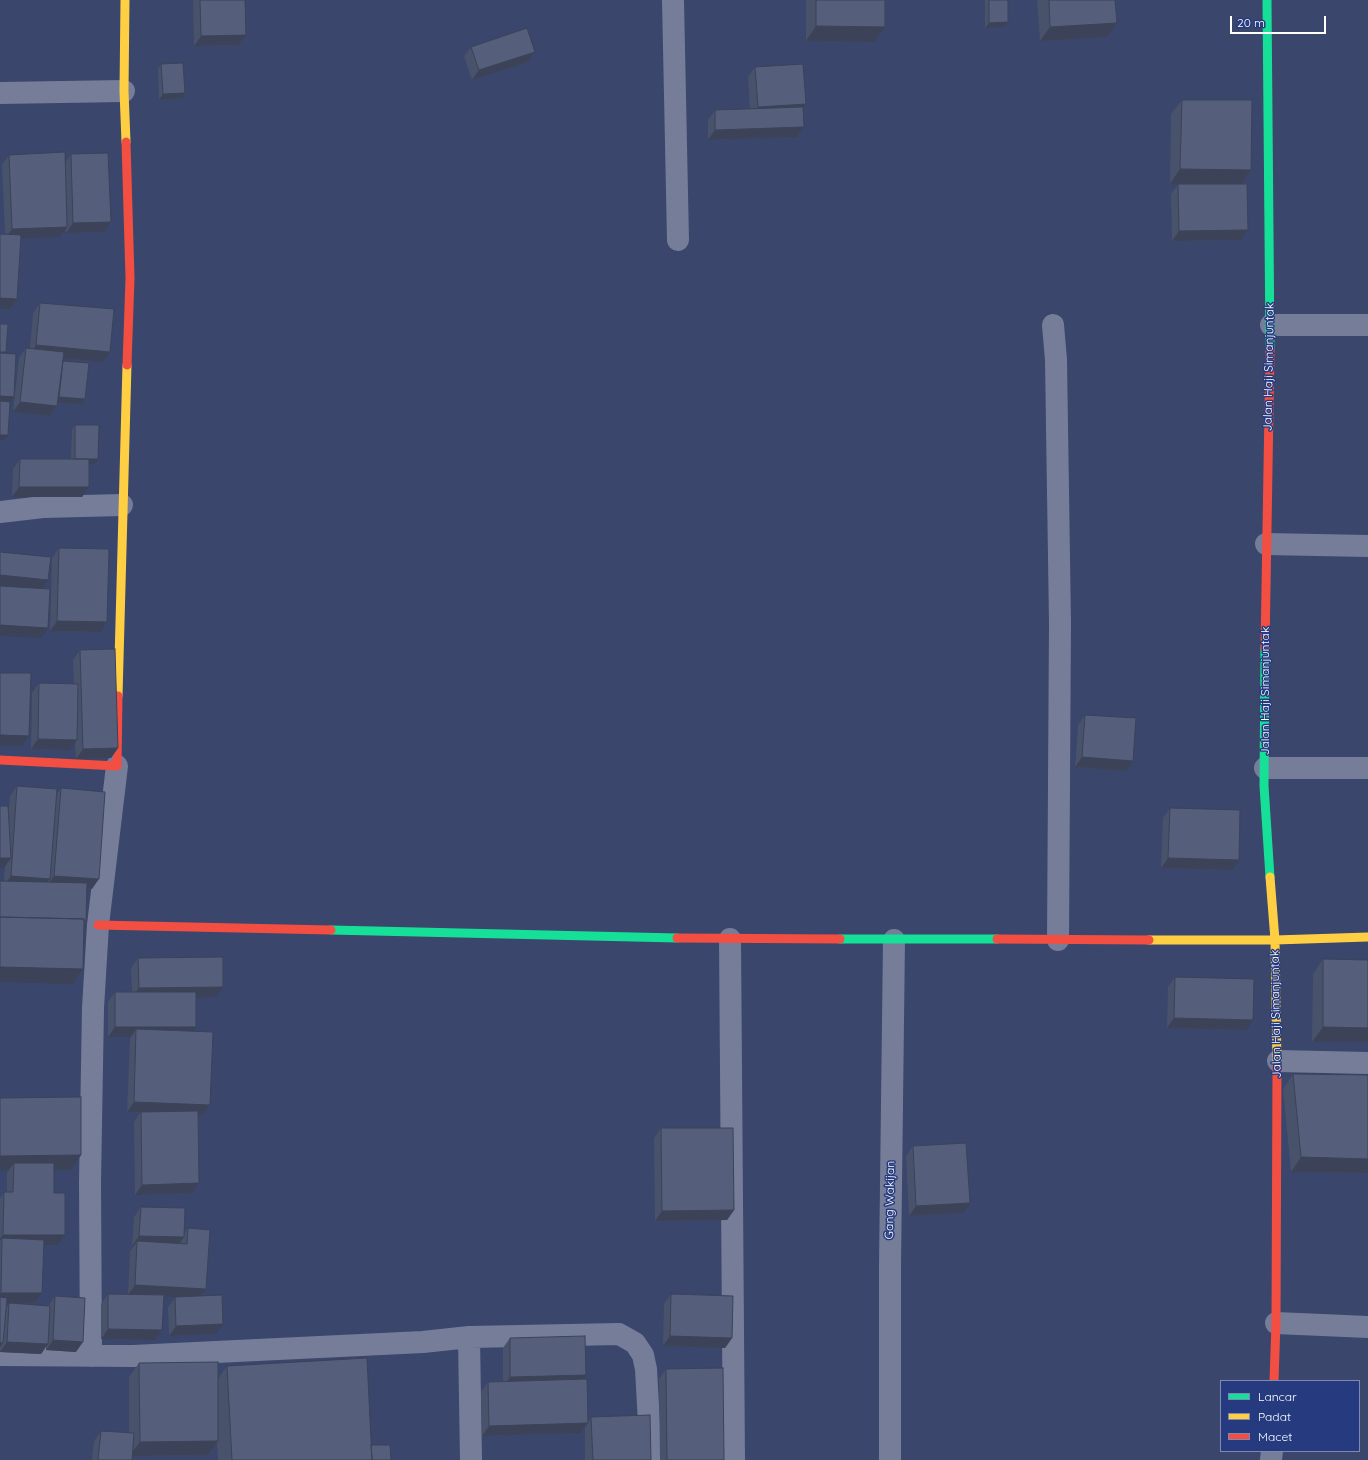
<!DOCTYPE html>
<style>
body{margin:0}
#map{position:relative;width:1368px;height:1460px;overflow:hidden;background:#3a466b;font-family:Quicksand,sans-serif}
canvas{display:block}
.legend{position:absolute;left:1220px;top:1380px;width:140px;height:72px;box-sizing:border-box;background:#263b7f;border:1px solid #7d89b2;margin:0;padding:5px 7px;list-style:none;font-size:12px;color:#fff}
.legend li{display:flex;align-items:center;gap:8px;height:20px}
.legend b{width:20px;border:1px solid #7d89b2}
.scale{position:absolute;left:1230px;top:16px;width:96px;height:18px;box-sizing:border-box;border:2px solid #fff;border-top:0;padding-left:5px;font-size:12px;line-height:14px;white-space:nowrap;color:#fff;-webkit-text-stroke:3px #263b7f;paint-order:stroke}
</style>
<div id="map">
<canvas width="1368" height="1460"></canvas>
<ul class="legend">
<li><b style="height:5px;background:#16e098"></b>Lancar</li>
<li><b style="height:5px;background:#ffcf43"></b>Padat</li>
<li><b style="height:5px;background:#f24e42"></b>Macet</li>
</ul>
<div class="scale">20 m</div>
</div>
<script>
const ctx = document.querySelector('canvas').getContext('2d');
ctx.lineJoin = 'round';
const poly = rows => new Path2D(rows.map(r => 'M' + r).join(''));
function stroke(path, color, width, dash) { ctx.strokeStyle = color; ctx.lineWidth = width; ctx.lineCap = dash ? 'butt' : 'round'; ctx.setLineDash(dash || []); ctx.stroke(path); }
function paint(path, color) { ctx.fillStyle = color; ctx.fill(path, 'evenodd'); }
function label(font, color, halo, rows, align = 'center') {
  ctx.font = font + ' Quicksand,sans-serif'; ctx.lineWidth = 3; ctx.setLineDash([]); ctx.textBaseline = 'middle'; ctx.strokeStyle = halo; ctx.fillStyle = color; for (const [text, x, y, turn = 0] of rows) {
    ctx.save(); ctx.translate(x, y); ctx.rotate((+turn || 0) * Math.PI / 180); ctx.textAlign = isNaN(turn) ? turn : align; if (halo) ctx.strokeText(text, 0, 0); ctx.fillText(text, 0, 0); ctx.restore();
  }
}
const street = poly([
 [673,0,678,240],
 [0,93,124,91],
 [1053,325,1056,360,1060,623,1058,940],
 [1271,325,1368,325],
 [0,512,43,507,122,505],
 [1266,544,1368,546],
 [1265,768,1368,768],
 [730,939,734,1460],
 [1278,1061,1368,1063],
 [1276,1323,1368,1327],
 [469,1337,471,1460],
 [0,1355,133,1356,423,1342,469,1337,619,1334,635,1343,643,1355,646,1369,651,1460],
 [91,1356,90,1182,93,1008,98,925,117,766],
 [890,1460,890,1266,894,940],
 [1271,1460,1272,1451]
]);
const fast = poly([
 [1267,0,1270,349],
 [1265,648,1264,786,1270,877],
 [331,930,677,938],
 [840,939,997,939]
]);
const slow = poly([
 [125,0,124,91,126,142],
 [118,696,127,365],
 [1270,877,1275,940,1277,1065],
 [1149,940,1275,940,1368,937]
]);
const jam = poly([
 [126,142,130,278,127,365],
 [1265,648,1270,349],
 [0,760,117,766,118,696],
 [98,925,331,930],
 [677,938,840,939],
 [997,939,1149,940],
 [1274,1381,1276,1323,1277,1065]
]);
const wall = poly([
 [193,0,245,0,246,35,239,45,194,46],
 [806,0,885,0,874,42,806,41],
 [985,0,1008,0,1008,22,1004,27,985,28],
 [1037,0,1115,0,1117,23,1107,37,1040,41],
 [471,47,535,52,528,62,472,80,464,56],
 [161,64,185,93,182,98,159,100,158,69],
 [755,67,803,108,804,127,797,137,708,140,708,120,715,110,750,109,748,77],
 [1182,100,1251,170,1242,184,1248,230,1241,240,1172,241,1171,194,1178,184,1186,184,1170,184,1171,114],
 [71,154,104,232,66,233,66,228,60,237,21,238,17,299,10,309,5,234,2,165,9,155,65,163],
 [40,303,110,352,103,362,63,358,63,361,85,399,82,404,58,402,57,406,50,416,13,412,19,358,26,348,30,348,33,313],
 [75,425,94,464,89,464,89,487,82,497,12,497,13,469,20,459,71,459,72,430],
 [59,548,100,632,50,631,52,558],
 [80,650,118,748,111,758,76,759,75,742,70,750,31,749,32,693,39,683,74,684,73,660],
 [1085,715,1126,771,1075,767,1078,725],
 [17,786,57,794,61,788,92,889,87,889,86,921,84,924,83,969,73,984,4,881,5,865,4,868,10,796],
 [1170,808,1232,870,1161,868,1163,818],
 [138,958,216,997,196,997,196,1027,193,1031,210,1105,203,1115,198,1115,199,1183,192,1193,135,1195,134,1122,140,1113,127,1112,130,1039,131,1037,108,1037,108,1002,115,992,132,992,131,968],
 [1323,959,1368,1042,1312,1042,1313,974],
 [1175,977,1246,1030,1167,1028,1168,987],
 [1293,1074,1368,1075,1368,1173,1291,1172,1283,1089],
 [0,1098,81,1155,71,1170,54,1170,54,1193,65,1235,58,1245,43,1245,42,1293,35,1303,6,1303,6,1308,9,1303,48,1306,55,1296,76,1352,46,1350,46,1346,41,1354,0,1352,0,1198,4,1192,7,1192,7,1173,9,1170,0,1170],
 [661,1128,734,1210,727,1220,655,1221,654,1138],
 [913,1146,963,1213,909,1216,906,1156],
 [141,1207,184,1234,188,1228,206,1289,201,1296,216,1334,169,1336,168,1307,175,1298,164,1297,162,1330,155,1340,101,1339,101,1304,108,1294,128,1294,130,1251,134,1246,132,1246,134,1217],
 [671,1294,732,1338,725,1348,663,1346,664,1304],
 [510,1338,583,1379,588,1422,591,1417,651,1460,585,1460,585,1428,581,1433,482,1436,481,1392,488,1382,503,1381,503,1348],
 [139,1363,218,1379,227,1366,371,1445,391,1460,218,1460,217,1443,208,1455,133,1456,132,1460,92,1460,94,1441,101,1431,129,1433,129,1377],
 [666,1369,724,1460,660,1460,659,1379]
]);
const shadedWall = poly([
 [1008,22,1004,27,985,28,989,23],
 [1117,23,1107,37,1040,41,1050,27],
 [816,26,885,27,874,42,806,41],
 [246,35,239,45,194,46,201,36],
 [535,52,528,62,472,80,479,70],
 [185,93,182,98,159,100,163,94],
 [806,104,799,114,751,117,758,107],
 [804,127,797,137,708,140,715,130],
 [1180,169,1251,170,1241,185,1170,184],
 [111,222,104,232,66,233,73,223],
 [67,227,60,237,5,239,12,229],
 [1248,230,1241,240,1172,241,1179,231],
 [0,298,17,299,10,309,0,309],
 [36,345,110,352,103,362,29,355],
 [0,396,14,397,7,407,0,406],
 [58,397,85,399,82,404,55,402],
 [20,402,57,406,50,416,13,412],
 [0,435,8,435,4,440,0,440],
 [75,459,98,459,94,464,71,464],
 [19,487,89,487,82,497,12,497],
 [0,575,48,580,41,590,0,585],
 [57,621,107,622,100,632,50,631],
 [0,625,48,628,41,638,0,636],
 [0,735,29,736,22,746,0,745],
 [38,739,77,740,70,750,31,749],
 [118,748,111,758,76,759,83,749],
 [1082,757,1133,761,1126,771,1075,767],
 [0,858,11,858,4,868,0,868],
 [1168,858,1239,860,1232,870,1161,868],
 [11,876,50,879,43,889,4,886],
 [54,876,99,879,92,889,47,886],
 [0,967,83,969,73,984,0,982],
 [223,987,216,997,132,998,139,988],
 [1174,1018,1253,1020,1246,1030,1167,1028],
 [115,1027,196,1027,189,1037,136,1029,131,1037,108,1037],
 [1323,1027,1368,1028,1368,1042,1312,1042],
 [134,1102,210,1105,203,1115,127,1112],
 [81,1155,71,1170,14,1170,14,1163,9,1170,0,1170,0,1156],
 [1301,1157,1368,1159,1368,1173,1291,1172],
 [199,1183,192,1193,135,1195,142,1185],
 [970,1203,963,1213,909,1216,916,1206],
 [734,1210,727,1220,655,1221,662,1211],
 [3,1235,65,1235,58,1245,2,1245,2,1238,0,1241,0,1239],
 [139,1236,184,1237,177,1247,137,1241,134,1246,132,1246],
 [135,1285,206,1289,199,1299,128,1295],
 [1,1293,42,1293,35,1303,0,1303,0,1294],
 [223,1324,216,1334,169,1336,176,1326],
 [108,1329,162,1330,155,1340,101,1339],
 [670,1336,732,1338,725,1348,663,1346],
 [53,1340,83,1342,76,1352,46,1350],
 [7,1342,48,1344,41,1354,0,1352],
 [0,1343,3,1343,0,1347],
 [586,1375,579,1385,503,1387,510,1377],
 [588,1423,581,1433,482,1436,489,1426],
 [218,1441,208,1455,129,1456,140,1442]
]);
const building = poly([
 [200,0,245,0,246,35,201,36,200,0],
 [816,0,885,0,885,27,816,26,816,0],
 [989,0,1008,0,1008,22,989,23,989,0],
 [1049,0,1115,0,1117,23,1050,27,1049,0],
 [527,28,535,52,479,70,471,47,527,28],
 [183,63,185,93,163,94,161,64,183,63],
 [803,64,806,104,758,107,755,67,803,64],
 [1182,100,1252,100,1251,170,1180,169,1182,100],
 [803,107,804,127,715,130,715,110,803,107],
 [65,152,67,227,12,229,9,155,65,152],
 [108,153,111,222,73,223,71,154,108,153],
 [1178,184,1247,184,1248,230,1179,231,1178,184],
 [0,234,21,235,17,299,0,298,0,234],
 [40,303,114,309,110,352,36,345,40,303],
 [0,324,8,324,6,352,0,352,0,324],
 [26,348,64,352,57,406,20,402,26,348],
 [0,353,16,354,14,397,0,396,0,353],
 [63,361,89,363,85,399,59,397,63,361],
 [0,401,10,402,8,435,0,435,0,401],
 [75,425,99,425,98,459,75,459,75,425],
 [20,459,89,459,89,487,19,487,20,459],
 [59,548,109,549,107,622,57,621,59,548],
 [0,552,51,557,48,580,0,575,0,552],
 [0,586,50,589,48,628,0,625,0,586],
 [115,649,118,748,83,749,80,650,115,649],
 [0,673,31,673,29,736,0,735,0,673],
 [39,683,78,684,77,740,38,739,39,683],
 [1085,715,1136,718,1133,761,1082,757,1085,715],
 [17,786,57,789,50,879,11,876,17,786],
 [61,788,105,792,99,879,54,876,61,788],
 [0,806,8,806,11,858,0,858,0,806],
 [1170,808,1240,810,1239,860,1168,858,1170,808],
 [0,881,87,883,86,921,84,921,84,919,0,917,0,881],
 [0,917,84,919,83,969,0,967,0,917],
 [223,957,223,987,139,988,138,958,223,957],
 [1323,959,1368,960,1368,1028,1323,1027,1323,959],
 [1175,977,1254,979,1253,1020,1174,1018,1175,977],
 [115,992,196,992,196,1027,115,1027,115,992],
 [136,1029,213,1032,210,1105,134,1102,136,1029],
 [1293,1074,1368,1075,1368,1159,1301,1157,1293,1074],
 [81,1097,81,1155,0,1156,0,1098,81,1097],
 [198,1111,199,1183,142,1185,141,1112,198,1111],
 [661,1128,733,1128,734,1210,662,1211,661,1128],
 [966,1143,970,1203,916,1206,913,1146,966,1143],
 [14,1163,54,1163,54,1193,65,1193,65,1235,3,1235,4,1192,13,1192,14,1163],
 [141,1207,185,1208,184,1237,139,1236,141,1207],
 [188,1228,210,1230,206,1289,135,1285,137,1241,187,1244,188,1228],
 [2,1238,44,1240,42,1293,1,1293,2,1238],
 [108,1294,164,1295,162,1330,108,1329,108,1294],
 [671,1294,733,1296,732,1338,670,1336,671,1294],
 [222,1295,223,1324,176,1326,175,1297,222,1295],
 [55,1296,85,1298,83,1342,53,1340,55,1296],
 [0,1297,7,1298,3,1343,0,1343,0,1297],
 [9,1303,50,1306,48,1344,7,1342,9,1303],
 [585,1336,586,1375,510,1377,510,1338,585,1336],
 [367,1358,372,1460,232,1460,227,1366,367,1358],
 [218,1362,218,1441,140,1442,139,1363,218,1362],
 [723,1368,724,1460,667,1460,666,1369,723,1368],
 [587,1379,588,1423,489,1426,488,1382,587,1379],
 [650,1415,651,1460,593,1460,591,1417,650,1415],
 [101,1431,134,1433,132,1460,98,1460,101,1431],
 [371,1445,390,1445,391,1460,372,1460,371,1445]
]);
const streetNames = [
 ["Jalan Haji Simanjuntak",1269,367,-89],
 ["Jalan Haji Simanjuntak",1265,691,-90],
 ["Jalan Haji Simanjuntak",1276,1014,-91],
 ["Gang Wakijan",890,1200,-89]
];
stroke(street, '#767d99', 22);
stroke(fast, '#16e098', 9);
stroke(slow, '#ffcf43', 9);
stroke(jam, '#f24e42', 9);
paint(wall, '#49526b');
paint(shadedWall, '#3c4257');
paint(building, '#555f7c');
stroke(building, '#3c4257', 1);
label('12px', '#fff', '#263b7f', streetNames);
</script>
